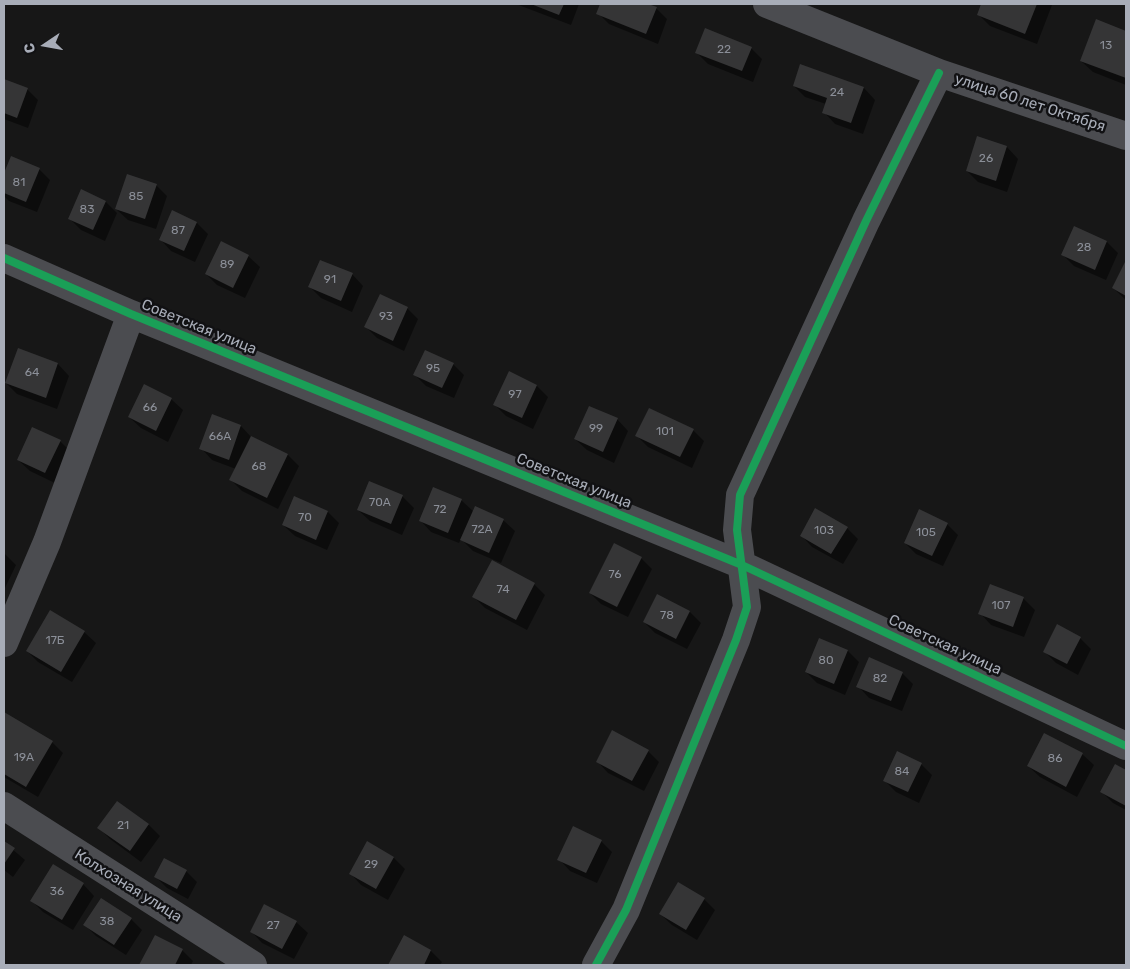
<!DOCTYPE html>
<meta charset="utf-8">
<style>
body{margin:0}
#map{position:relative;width:1130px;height:969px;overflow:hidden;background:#171717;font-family:Rubik,sans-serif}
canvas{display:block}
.frame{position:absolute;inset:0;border:5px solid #a8adb8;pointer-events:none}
.north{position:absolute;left:20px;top:20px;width:50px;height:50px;-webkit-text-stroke:4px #111113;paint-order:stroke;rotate:258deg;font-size:14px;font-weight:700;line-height:20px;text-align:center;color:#a8adb8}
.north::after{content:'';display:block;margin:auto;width:18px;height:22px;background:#a8adb8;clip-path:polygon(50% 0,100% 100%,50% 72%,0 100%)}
</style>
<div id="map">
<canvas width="1130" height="969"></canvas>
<div class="frame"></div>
<div class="north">С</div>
</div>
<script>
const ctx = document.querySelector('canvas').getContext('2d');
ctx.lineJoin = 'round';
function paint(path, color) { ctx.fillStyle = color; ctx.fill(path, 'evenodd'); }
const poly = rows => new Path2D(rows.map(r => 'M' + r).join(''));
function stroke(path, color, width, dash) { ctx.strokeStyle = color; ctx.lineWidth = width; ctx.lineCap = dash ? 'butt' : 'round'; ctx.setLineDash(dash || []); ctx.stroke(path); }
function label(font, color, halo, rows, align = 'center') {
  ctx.font = font + ' Rubik,sans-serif'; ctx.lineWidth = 5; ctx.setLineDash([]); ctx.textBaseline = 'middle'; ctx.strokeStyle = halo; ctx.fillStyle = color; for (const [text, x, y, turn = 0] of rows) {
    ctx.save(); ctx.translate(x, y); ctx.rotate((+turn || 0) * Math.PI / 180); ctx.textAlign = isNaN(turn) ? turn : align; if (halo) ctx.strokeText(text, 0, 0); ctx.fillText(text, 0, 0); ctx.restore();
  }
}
const shadow = poly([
 [516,4,579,4,571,25],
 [601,4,645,4,656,8,667,19,658,44,609,24,598,13],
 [983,4,1051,4,1052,5,1037,44,990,26,979,15],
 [1097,21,1126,32,1126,85,1093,72,1081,61],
 [751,48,762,59,753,82,708,64,697,53],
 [801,66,864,88,875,100,863,134,835,124,824,112,826,104,805,97,794,86],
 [4,80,27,89,38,100,28,128,4,119],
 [1007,147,1018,159,1007,192,978,182,967,171],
 [11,158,39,169,50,180,37,212,9,201,4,196,4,176],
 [156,185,167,196,156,229,128,220,116,209],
 [82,191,106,202,117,213,105,241,81,230,70,219],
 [197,223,208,234,195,262,171,251,160,239],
 [1107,242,1118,253,1106,280,1074,266,1062,254],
 [248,256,260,267,245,298,217,285,206,274],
 [1126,263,1126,300,1113,288],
 [352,274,363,286,352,312,321,298,310,287],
 [407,308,418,319,404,351,377,338,366,327],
 [18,350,58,364,69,376,57,409,17,394,6,383],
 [453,364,464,375,454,398,426,386,415,375],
 [509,373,537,386,548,397,533,429,506,416,495,405],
 [171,399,183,410,168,442,141,428,129,417],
 [617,419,628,431,614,463,587,450,575,439],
 [241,426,252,438,288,455,299,466,278,509,242,491,231,480,236,469,212,460,201,448],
 [693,430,704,441,692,468,648,447,637,436],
 [60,441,71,452,57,484,30,471,18,460],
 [370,482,402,496,414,508,402,535,370,521,358,510],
 [461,500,474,512,503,520,515,531,501,563,473,551,461,539,459,543,431,532,420,520],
 [328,512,339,523,327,550,295,536,283,525],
 [947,524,958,535,943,566,916,554,905,543],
 [847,528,858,539,843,564,812,547,801,535],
 [4,553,16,565,4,590],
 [641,558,652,569,628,617,601,604,590,593],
 [534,584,545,595,527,630,485,608,474,597],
 [990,586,1023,598,1035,610,1024,637,991,625,980,613],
 [690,612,701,623,687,649,655,633,644,622],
 [84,632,96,643,72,682,38,662,27,651],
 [1080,638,1091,649,1078,675,1056,663,1045,652],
 [820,640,848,651,859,662,845,695,817,683,806,672],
 [902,673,913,684,902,711,869,698,858,686],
 [4,714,52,742,63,753,38,797,4,777],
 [648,751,659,762,644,791,608,773,597,761],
 [1082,754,1094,765,1077,797,1040,777,1028,766],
 [921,764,932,775,919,803,896,792,884,780],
 [1115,766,1126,771,1126,810,1113,803,1102,792],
 [117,802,149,825,160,836,141,862,110,839,99,828],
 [601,841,612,852,597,883,570,871,559,859],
 [4,842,25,860,13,877,4,870],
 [367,843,394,858,405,869,388,900,361,885,350,873],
 [186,871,197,882,188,899,167,888,156,877],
 [83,884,94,896,73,930,43,912,32,901],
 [704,899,715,910,697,940,672,925,660,914],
 [265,905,296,922,308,933,294,959,262,943,251,931],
 [131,919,142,930,126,955,96,936,85,925],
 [155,936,182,950,193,961,191,965,141,965],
 [404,937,431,951,442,962,440,965,390,965]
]);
const building = poly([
 [531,4,564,4,559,15],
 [600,4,648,4,657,7,646,34,596,14],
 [981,4,1037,4,1025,34,977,15],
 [1096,19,1126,31,1126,78,1080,61],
 [705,28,752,47,742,71,695,53],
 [800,64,864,87,851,123,822,113,827,98,793,86],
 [4,79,28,88,17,118,4,113],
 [977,136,1007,146,996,181,966,171],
 [11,156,40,168,26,202,4,193,4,173],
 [127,174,157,184,145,219,115,209],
 [81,189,106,201,93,230,68,219],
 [172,210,197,222,184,251,159,240],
 [1074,226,1107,241,1095,270,1061,255],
 [221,241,249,255,233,288,205,274],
 [320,260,353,273,341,301,308,287],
 [1126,260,1126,296,1112,288],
 [380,294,408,307,393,341,364,327],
 [18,348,58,363,46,398,5,383],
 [425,350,454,363,442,388,413,375],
 [509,371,537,385,522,418,493,405],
 [144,384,172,398,156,431,128,417],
 [589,406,618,418,603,452,574,439],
 [649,408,694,429,680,457,635,436],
 [212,414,241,425,229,460,199,449],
 [32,427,61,440,45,473,17,460],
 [251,436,288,454,267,498,229,480],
 [369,481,403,495,391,524,357,510],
 [433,487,462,499,448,533,419,521],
 [294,496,328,511,316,540,282,525],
 [475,506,504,519,489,553,460,540],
 [815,508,848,527,831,554,800,536],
 [919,509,948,523,932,556,904,543],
 [614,543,642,557,617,607,589,593],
 [492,560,535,583,516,620,472,597],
 [990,584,1024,597,1013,627,978,614],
 [657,594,690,611,676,639,643,622],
 [50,610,85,631,61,672,26,651],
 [1057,624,1081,637,1067,664,1043,652],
 [819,638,848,650,834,684,805,672],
 [869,657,903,672,891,701,856,687],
 [4,712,53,741,26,787,4,774],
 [612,730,649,750,632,781,596,762],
 [1044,733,1083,753,1066,787,1027,766],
 [897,751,922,763,908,792,883,781],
 [1115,764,1126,770,1126,806,1100,792],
 [117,801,149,824,130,851,97,828],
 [573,826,602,840,586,873,557,860],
 [4,841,15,848,4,864],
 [367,841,394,857,376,889,349,874],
 [164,858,187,870,177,889,154,877],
 [53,864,84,883,62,920,30,901],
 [678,882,705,898,686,930,659,914],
 [101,898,132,918,114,945,83,925],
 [264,904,297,921,282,949,250,932],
 [155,935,183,949,175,965,139,965],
 [404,935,431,950,424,965,388,965]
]);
const minor = poly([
 [767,4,939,73,1126,136],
 [4,258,131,314,742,565,1126,746],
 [4,643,47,542,131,314],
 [4,806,253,965],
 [596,965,626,910,736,640,747,607,737,530,740,495,866,221,939,73]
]);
const cycleway = poly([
 [4,258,131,314,742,565,1126,746],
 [596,965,626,910,736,640,747,607,737,530,740,495,866,221,939,73]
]);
const numberNames = [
 ["13",1106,46],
 ["22",724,50],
 ["24",837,93],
 ["26",986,159],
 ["81",19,183],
 ["85",136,197],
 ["83",87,210],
 ["87",178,231],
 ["28",1084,248],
 ["89",227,265],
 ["91",330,280],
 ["93",386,317],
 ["95",433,369],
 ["64",32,373],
 ["97",515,395],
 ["66",150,408],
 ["99",596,429],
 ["101",665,432],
 ["66А",220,437],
 ["68",259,467],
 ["70А",380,503],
 ["72",440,510],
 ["70",305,518],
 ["72А",482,530],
 ["103",824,531],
 ["105",926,533],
 ["76",615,575],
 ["74",503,590],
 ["107",1001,606],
 ["78",667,616],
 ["17Б",55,641],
 ["80",826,661],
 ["82",880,679],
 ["19А",24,758],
 ["86",1055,759],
 ["84",902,772],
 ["21",123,826],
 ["29",371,865],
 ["36",57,892],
 ["38",107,922],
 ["27",273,926]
];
const streetNames = [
 ["улица 60 лет Октября",1030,103,18],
 ["Советская улица",199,327,22],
 ["Советская улица",574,481,22],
 ["Советская улица",945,645,25],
 ["Колхозная улица",128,886,32]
];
paint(shadow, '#0007');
paint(building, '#353536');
stroke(minor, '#4b4c50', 28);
stroke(cycleway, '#1a9f57', 8);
label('12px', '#8b8f98', null, numberNames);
label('15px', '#a8adb8', '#111113', streetNames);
</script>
